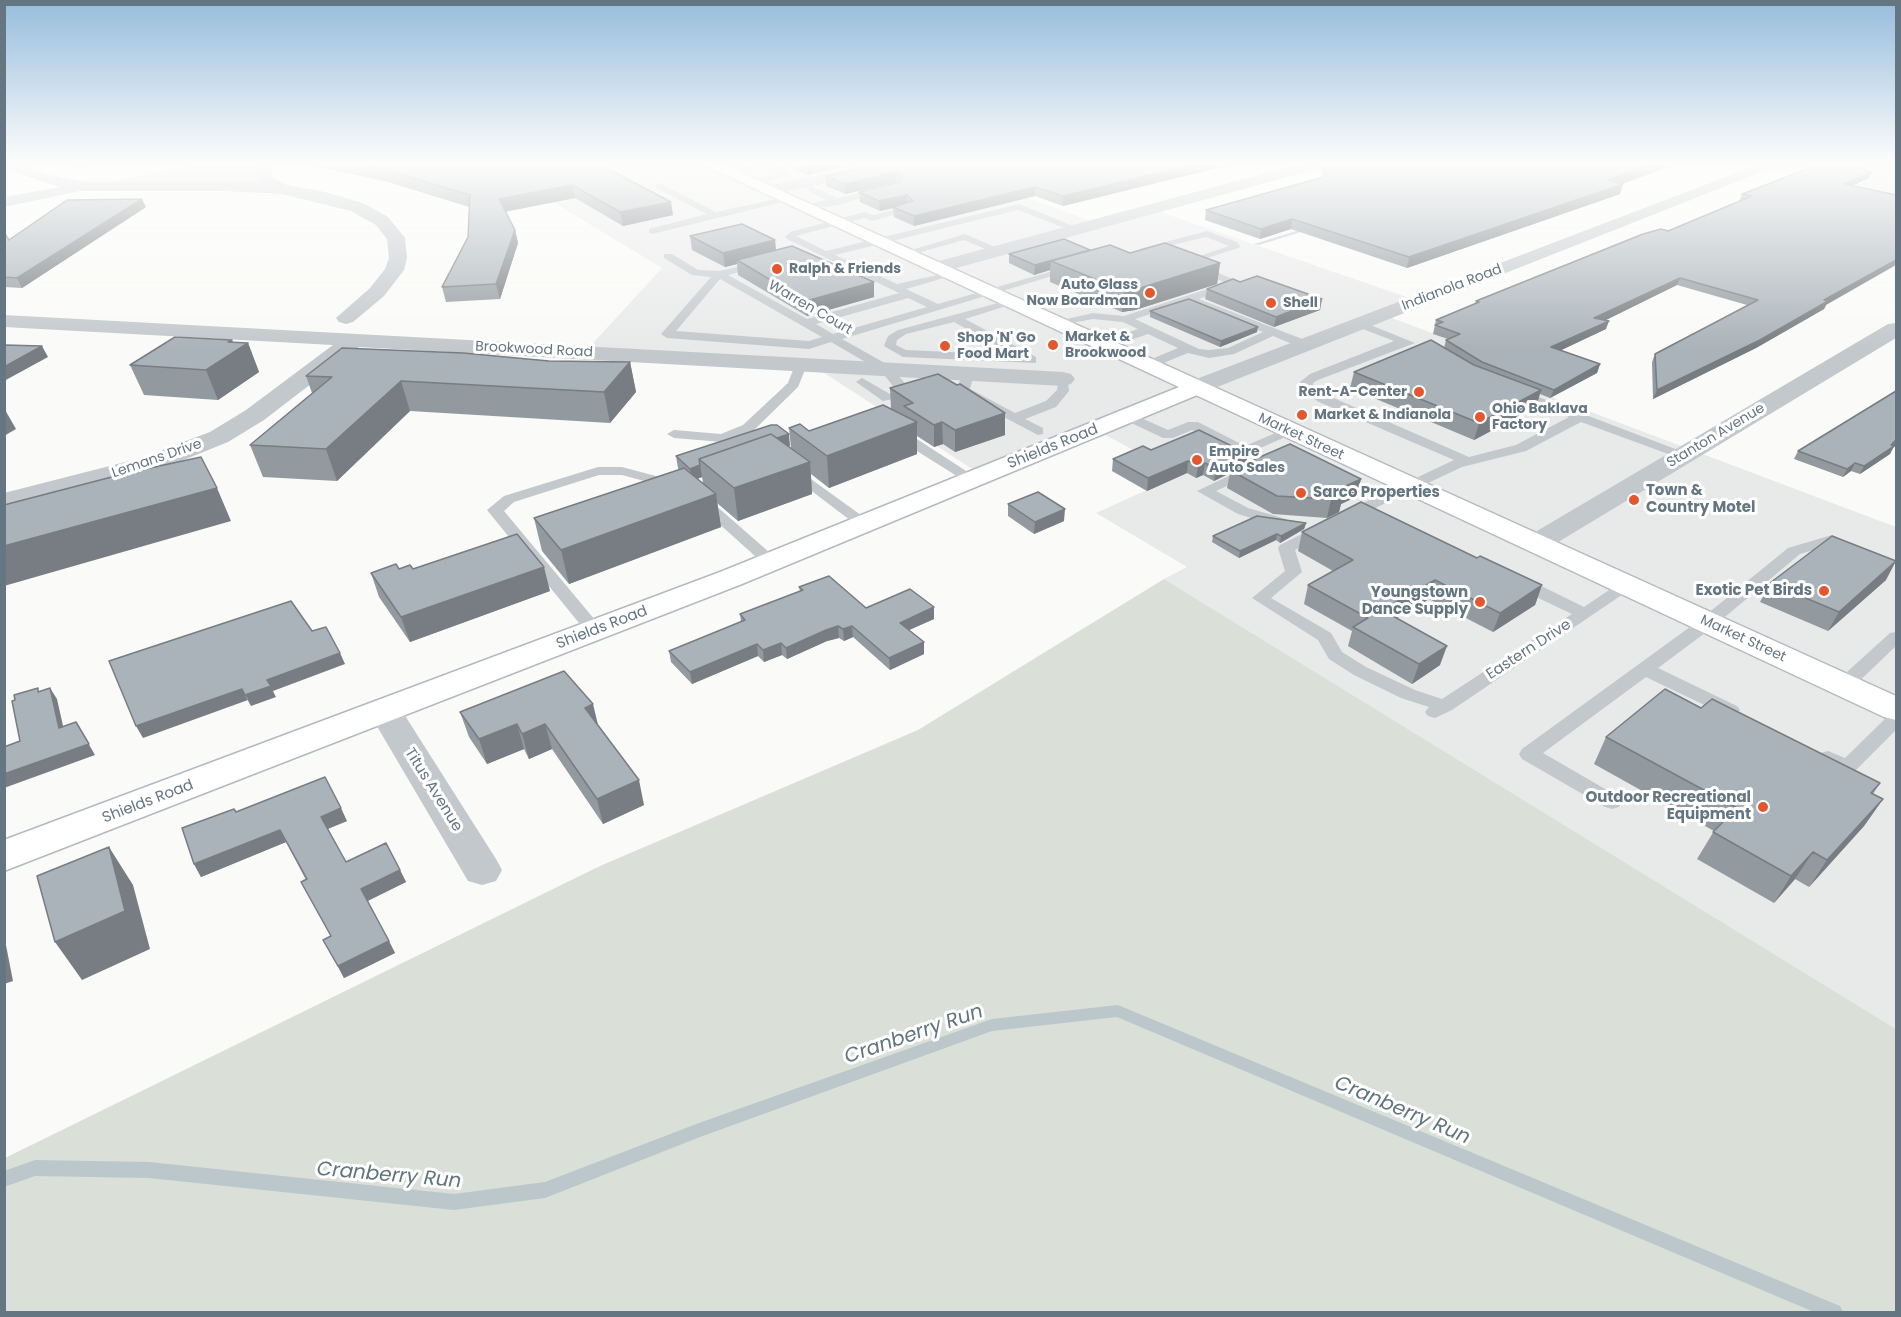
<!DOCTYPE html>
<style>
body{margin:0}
#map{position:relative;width:1901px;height:1317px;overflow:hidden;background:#fafaf8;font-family:Poppins,sans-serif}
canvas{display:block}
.frame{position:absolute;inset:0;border:6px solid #657683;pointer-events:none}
</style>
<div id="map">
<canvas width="1901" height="1317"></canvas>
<div class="frame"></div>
</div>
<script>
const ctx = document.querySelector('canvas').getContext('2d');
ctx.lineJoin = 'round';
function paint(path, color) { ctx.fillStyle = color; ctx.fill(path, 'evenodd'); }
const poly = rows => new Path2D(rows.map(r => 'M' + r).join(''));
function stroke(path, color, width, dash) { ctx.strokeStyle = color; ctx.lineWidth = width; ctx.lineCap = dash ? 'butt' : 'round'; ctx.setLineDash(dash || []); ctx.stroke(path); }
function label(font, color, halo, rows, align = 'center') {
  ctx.font = font + ' Poppins,sans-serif'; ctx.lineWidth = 6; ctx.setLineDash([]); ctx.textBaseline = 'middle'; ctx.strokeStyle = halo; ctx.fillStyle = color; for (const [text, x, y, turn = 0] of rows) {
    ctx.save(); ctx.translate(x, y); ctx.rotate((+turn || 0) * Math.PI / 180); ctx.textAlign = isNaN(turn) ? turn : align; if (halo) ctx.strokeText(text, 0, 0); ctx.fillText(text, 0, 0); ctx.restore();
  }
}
const built = poly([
 [469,163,900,163,867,171,944,201,1001,188,1099,224,1152,209,1418,301,1384,315,1507,361,1485,372,1896,527,1896,1029,1164,579,1187,567,1096,513,1180,475,1096,430,983,476,812,365,584,353,662,268,489,163],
 [1754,163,1896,163,1896,198,1763,168,1767,166]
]);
const green = poly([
 [201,163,264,163,262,169,282,189,86,187],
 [1164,579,1896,1029,1896,1312,5,1312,5,1158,600,866,918,730]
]);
const stream = poly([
 [1309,227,1314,228,1259,245,1254,244,1309,227],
 [1118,1005,1840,1306,1843,1312,1814,1312,1117,1017,992,1031,700,1137,545,1198,454,1210,149,1178,35,1176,4,1187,4,1171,35,1160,149,1162,454,1194,545,1182,699,1123,992,1019,1118,1005]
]);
const service = poly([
 [763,163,771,163,791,175,749,186,745,183,746,181,779,174,767,168,725,175,721,172,763,163],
 [659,183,716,212,786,197,791,200,652,234,649,233,649,229,707,214,656,188,656,184,659,183],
 [811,186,837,198,884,187,888,190,839,205,801,210,801,206,827,200,808,191,807,189,811,186],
 [1019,204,1083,230,1075,232,1018,210,835,255,897,284,951,272,951,276,906,289,938,304,1070,266,1079,268,842,339,890,366,909,388,918,388,918,394,883,401,856,382,862,378,890,394,897,391,881,371,831,342,809,349,667,338,661,334,711,277,692,275,664,258,664,254,672,254,698,270,719,271,766,261,766,265,728,275,807,319,899,293,787,239,785,237,790,232,865,212,873,215,906,207,911,210,872,221,864,218,796,236,826,251,1019,204],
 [720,279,822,337,809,341,676,331,720,279],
 [908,298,927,307,833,334,816,324,908,298],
 [1207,231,1237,242,1241,247,1195,262,1241,283,1199,299,1310,342,1310,348,1302,348,1273,336,1234,354,1209,358,1188,353,1146,370,1140,366,1142,363,1178,348,1148,334,1102,350,1096,346,1098,343,1138,329,1123,322,1093,319,1055,326,1049,323,1093,313,1124,316,1226,283,1188,267,1184,261,1229,246,1206,237,1144,252,1139,249,1207,231],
 [1188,302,1263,332,1228,348,1209,350,1199,349,1135,319,1188,302],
 [965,234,1004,251,995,253,964,240,903,257,898,254,965,234],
 [1009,300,1019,302,965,319,1036,357,1036,363,903,357,884,346,888,336,898,330,1009,300],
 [954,322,1014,355,906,350,896,345,897,340,906,334,954,322],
 [1355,322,1363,322,1415,343,1318,380,1313,383,1314,387,1329,396,1469,457,1516,445,1569,417,1510,395,1510,389,1515,388,1691,455,1689,458,1679,458,1581,422,1526,451,1462,467,1352,519,1342,519,1339,516,1342,513,1454,460,1319,402,1303,392,1300,382,1310,374,1394,341,1355,326,1355,322],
 [801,361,807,365,798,387,753,431,722,442,674,438,667,434,674,430,721,434,743,425,788,383,795,365,801,361],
 [968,370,974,374,970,389,1015,413,1046,401,1057,390,1059,376,1067,376,1069,391,1056,407,1025,419,1043,428,1043,434,1038,435,958,393,957,390,962,374,968,370],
 [1128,412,1168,430,1188,422,1198,422,1245,446,1285,429,1290,428,1297,432,1244,455,1192,430,1173,438,1163,438,1123,419,1123,413,1128,412],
 [898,429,903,430,980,480,978,483,968,483,893,436,893,430,898,429],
 [793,466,869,521,872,524,869,527,859,527,788,473,788,467,793,466],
 [1250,466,1255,467,1255,473,1216,491,1248,508,1286,519,1289,522,1286,525,1281,527,1238,514,1197,491,1250,466],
 [598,467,622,467,682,483,684,486,677,490,622,475,599,475,514,502,504,511,600,626,603,630,600,634,594,635,588,634,487,510,504,496,598,467],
 [701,496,706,497,777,559,779,562,777,565,765,565,696,503,694,500,701,496],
 [1320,525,1325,527,1328,530,1325,533,1295,550,1302,572,1271,598,1331,633,1342,652,1366,667,1415,690,1442,699,1572,614,1513,586,1511,582,1513,578,1525,578,1584,607,1621,582,1627,581,1635,586,1452,710,1435,718,1428,716,1425,712,1429,707,1401,698,1354,675,1329,659,1318,640,1252,598,1285,571,1278,548,1280,545,1320,525],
 [1832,535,1853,545,1845,550,1831,545,1800,554,1713,627,1658,668,1737,706,1740,710,1737,714,1723,714,1646,677,1543,753,1619,797,1622,802,1619,807,1612,809,1605,807,1522,759,1519,754,1522,749,1701,619,1788,548,1832,535],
 [1896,632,1896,646,1851,689,1837,689,1835,685,1837,681,1890,633,1896,632],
 [1896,713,1896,730,1854,772,1847,774,1821,763,1818,758,1821,753,1828,751,1845,758,1889,715,1896,713]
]);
const minor = poly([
 [4,163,16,163,46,174,86,182,261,183,254,169,256,163,272,163,272,177,287,185,325,192,363,203,388,217,405,238,407,258,404,270,384,296,353,322,346,324,339,322,336,318,370,288,385,269,389,258,387,239,376,225,351,211,282,194,222,191,80,191,4,207,4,197,60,187,4,169,4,163],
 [875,163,906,163,899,168,766,196,758,191,766,186,875,163],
 [1303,163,1329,163,1327,166,942,272,935,274,925,268,928,264,1303,163],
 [4,315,1063,372,1071,374,1075,379,1071,384,1063,386,359,347,264,420,228,442,159,470,4,509,4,493,141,458,210,432,246,410,333,345,4,327,4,315],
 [1896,323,1896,338,1545,550,1535,553,1525,550,1521,544,1525,538,1888,324,1896,323],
 [385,700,397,703,496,859,502,870,496,881,482,885,468,881,368,711,373,703,385,700]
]);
const tertiary = poly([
 [1762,163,1784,163,1202,393,1186,393,1182,388,1186,383,1762,163]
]);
const secondary = poly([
 [1194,381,1202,383,1206,388,1202,393,742,584,4,871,4,840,720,572,1194,381]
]);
const primary = poly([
 [700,163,720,163,1896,696,1896,720,1884,717,700,163]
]);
const wall = poly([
 [315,163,597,163,673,215,623,226,575,198,505,212,515,230,518,243,500,299,446,302,442,287,468,237,469,207,388,182,316,166],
 [780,163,863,163,807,175],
 [888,163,1237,163,1063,206,1035,196,914,226,894,217,893,208,880,211,860,202,859,192,898,182,896,182,845,194,826,186,826,176],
 [1323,163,1679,163,1622,184,1620,194,1407,268,1291,229,1260,239,1205,220,1206,210,1323,177,1321,170],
 [1872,172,1869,178,1852,186,1826,305,1824,309,1756,348,1653,399,1652,362,1655,354,1747,305,1677,285,1605,320,1606,329,1560,350,1600,364,1597,373,1550,398,1540,394,1536,407,1474,440,1350,388,1354,372,1444,348,1446,340,1448,339,1433,334,1436,320,1475,304,1476,301,1668,231,1740,201,1739,201,1742,194],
 [146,207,22,288,4,287,4,232,9,240],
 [690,236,775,240,776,250,874,297,807,316,738,275,737,264,725,267,692,250],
 [1090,250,1130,253,1220,263,1217,284,1135,310,1122,312,1050,282,1050,270,1034,275,1009,263,1009,254],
 [1240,282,1322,299,1320,310,1274,327,1205,299,1207,289],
 [1150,311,1257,332,1220,347,1150,317],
 [233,342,248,343,259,372,218,400,144,395,130,365],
 [549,361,630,362,636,392,610,423,410,411,337,481,263,477,250,445,312,393,306,376],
 [890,388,1005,435,955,452,943,444,934,447,917,436,917,454,829,488,811,474,812,494,738,521,717,503,721,527,569,584,542,551,534,518,679,470,678,468,676,456,790,446,789,447,791,448,789,428,809,431,891,408],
 [702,477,703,483,697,479],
 [1896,388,1896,445,1893,448,1890,454,1860,474,1851,471,1843,477,1794,459,1798,451,1894,393],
 [1151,450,1246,463,1361,479,1356,497,1341,504,1339,512,1327,518,1273,514,1227,488,1230,473,1214,481,1203,475,1196,478,1187,473,1147,491,1112,471,1113,459],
 [1008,504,1064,521,1034,534,1008,516],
 [1306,523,1304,529,1280,543,1276,540,1239,558,1212,542,1213,536],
 [1302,532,1477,558,1542,585,1535,605,1493,632,1429,599,1396,618,1440,665,1412,684,1348,646,1352,631,1304,604,1308,585,1333,571,1298,551],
 [399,569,413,569,550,591,410,642,379,597,371,573],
 [1886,580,1828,631,1760,602,1770,583],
 [799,587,866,608,934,607,934,619,909,630,924,654,890,670,853,637,844,641,839,638,827,641,787,659,782,655,764,662,758,656,692,684,671,662,669,651,741,622,740,614,800,591],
 [1701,708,1880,783,1873,794,1883,799,1864,826,1809,887,1795,879,1774,903,1697,859,1714,831,1594,764,1606,737],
 [460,712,598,725,644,805,603,824,552,749,529,759,524,749,487,764,469,737],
 [236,812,347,821,328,829,346,862,400,870,406,882,368,901,395,953,344,978,323,940,331,936,301,882,306,880,286,842,201,877,194,864]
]);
const shadedWall = poly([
 [72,163,95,163,74,168],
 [819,163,863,163,807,175,806,166],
 [1201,163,1237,163,1063,206,1063,196],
 [1656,163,1679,163,1605,190,1608,180],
 [896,172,896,182,845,194,845,184],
 [1872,172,1869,178,1841,191,1844,184],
 [1623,184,1620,194,1407,268,1409,257],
 [572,185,575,198,502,212,499,199],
 [1035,187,1035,196,914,226,914,216],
 [907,195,907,205,880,211,879,201],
 [142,199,146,207,22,288,17,278],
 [671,202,673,215,623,226,620,212],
 [1292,219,1291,229,1260,239,1261,229],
 [515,230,518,243,500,299,496,284],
 [775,240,776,254,737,260,737,264,725,267,723,253],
 [1090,250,1051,261,1050,270,1034,275,1035,265],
 [1896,260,1896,265,1826,305,1824,309,1756,348,1653,399,1657,390],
 [1220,263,1217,284,1135,310,1122,312,1124,291],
 [1680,278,1677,285,1592,327,1594,318],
 [874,282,874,297,807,316,806,301],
 [1322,299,1320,310,1274,327,1276,317],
 [1609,321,1606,329,1549,356,1551,347],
 [1258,327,1257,332,1220,347,1221,341],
 [232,340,236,350,248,343,259,372,218,400,206,370,228,342],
 [42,346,48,357,4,381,4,367],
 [630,362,636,392,610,423,604,392],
 [1600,364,1597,373,1550,398,1554,390],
 [401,381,410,411,337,481,326,449],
 [1541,390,1536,407,1474,440,1479,423],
 [4,408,16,429,4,436],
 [1005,413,1005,435,955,452,955,430],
 [917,422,917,454,829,488,827,456],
 [942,422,943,444,934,447,934,425],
 [789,434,790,446,716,472,705,464],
 [1896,440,1896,445,1893,448,1890,454,1860,474,1864,466],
 [1248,454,1246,466,1230,470,1230,473,1214,481,1216,469],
 [1188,461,1187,473,1147,491,1148,478],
 [810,462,812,494,738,521,734,488],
 [1205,463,1203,475,1196,478,1198,466],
 [1855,463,1851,471,1843,477,1847,469],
 [700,465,702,477,692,481,690,469],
 [1361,479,1356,497,1341,504,1339,512,1327,518,1331,499,1337,490],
 [217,488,231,521,4,586,4,546],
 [716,494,721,527,569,584,561,550],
 [1065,509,1064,521,1034,534,1035,522],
 [1306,523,1304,529,1280,543,1281,536],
 [1277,534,1276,540,1239,558,1240,551],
 [1896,561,1886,580,1828,631,1839,612],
 [544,567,550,591,410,642,401,617],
 [1435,580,1429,599,1377,630,1382,610],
 [1542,585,1535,605,1493,632,1500,613],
 [934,607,934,619,900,634,900,623],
 [838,626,839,638,827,641,787,659,786,648,826,630],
 [852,626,853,637,844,641,843,629],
 [924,642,924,654,890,670,889,658],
 [781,643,782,655,764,662,763,650],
 [757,644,758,656,692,684,690,672],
 [1447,646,1440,665,1412,684,1419,664],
 [340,653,345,664,273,691,276,697,251,706,245,695,267,680],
 [50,688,57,699,66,739,59,728],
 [242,689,248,700,143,738,136,726],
 [593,704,599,729,585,708],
 [76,722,95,755,4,788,4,774],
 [517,724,524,749,487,764,479,739],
 [545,724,552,749,529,759,522,734],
 [639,780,644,805,603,824,597,799],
 [1883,799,1864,826,1809,887,1827,860],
 [341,808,347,821,327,829,321,817],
 [280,830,286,842,201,877,194,864],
 [109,847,133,885,150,949,82,980,55,942],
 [1813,852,1795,879,1774,903,1791,876],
 [400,870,406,882,367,901,361,889],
 [4,935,13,981,4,984],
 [389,941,395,953,344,978,338,966]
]);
const building = poly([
 [356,163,597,163,671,202,620,212,572,185,499,199,515,230,496,284,442,287,468,237,470,195,385,170,356,163],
 [800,163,819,163,806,166,800,163],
 [888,163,1201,163,1063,196,1035,187,914,216,893,207,913,201,907,195,879,201,859,192,900,182,902,176,896,172,845,184,826,176,888,163],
 [1324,163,1656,163,1608,180,1623,184,1409,257,1292,219,1261,229,1206,210,1327,176,1324,163],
 [1823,163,1838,163,1872,172,1844,184,1896,195,1896,260,1824,300,1828,301,1760,340,1657,390,1655,354,1758,300,1680,278,1594,318,1609,321,1551,347,1600,364,1554,390,1482,362,1446,340,1460,334,1435,325,1443,322,1436,320,1479,302,1476,301,1643,234,1661,229,1668,231,1752,196,1742,194,1823,163],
 [142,199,17,278,4,277,4,232,9,240,67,200,142,199],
 [742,224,775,240,723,253,690,236,742,224],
 [1064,239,1090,250,1035,265,1009,254,1064,239],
 [1165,243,1220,263,1137,289,1124,291,1051,261,1110,245,1130,253,1165,243],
 [792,246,874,282,806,301,737,260,792,246],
 [1257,276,1322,299,1276,317,1207,289,1233,279,1240,282,1257,276],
 [1189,299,1258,327,1221,341,1150,311,1189,299],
 [175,337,232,340,228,342,248,343,206,370,130,365,175,337],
 [1431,340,1474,365,1541,390,1479,423,1354,372,1431,340],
 [4,345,42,346,4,367,4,345],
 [342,348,463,353,549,361,630,362,604,392,401,381,326,449,250,445,332,377,306,376,342,348],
 [938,374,957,385,960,384,1005,413,955,430,942,422,934,425,904,406,913,403,890,388,938,374],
 [1896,391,1896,440,1891,445,1894,446,1864,466,1855,463,1847,469,1798,451,1896,391],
 [883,405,917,422,827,456,789,428,800,424,809,431,883,405],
 [771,425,777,425,789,434,777,438,771,434,699,459,700,465,690,469,676,456,771,425],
 [1199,430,1248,454,1216,469,1205,463,1198,466,1188,461,1148,478,1113,459,1143,446,1151,450,1199,430],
 [771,434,810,462,734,488,699,459,771,434],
 [1290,444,1361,479,1337,490,1344,493,1331,499,1277,496,1230,470,1290,444],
 [201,457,217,488,4,546,4,505,127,473,201,457],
 [684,468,716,494,561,550,534,518,684,468],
 [1038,492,1065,509,1035,522,1008,504,1038,492],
 [1361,502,1477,558,1480,556,1542,585,1500,613,1435,580,1382,610,1447,646,1419,664,1353,627,1368,618,1308,585,1353,560,1302,532,1361,502],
 [1257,516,1306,523,1281,536,1277,534,1240,551,1213,536,1257,516],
 [517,534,544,567,401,617,371,573,396,564,399,569,410,565,413,569,517,534],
 [1832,536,1896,561,1839,612,1770,583,1832,536],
 [829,576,866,608,910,589,934,607,900,623,924,642,889,658,852,626,843,629,838,626,826,630,786,648,781,643,763,650,757,644,690,672,669,651,745,620,740,614,803,590,799,587,829,576],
 [291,601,312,631,326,627,340,653,267,680,271,686,245,695,242,689,136,726,109,661,291,601],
 [564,671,593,704,585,708,639,780,597,799,545,724,522,734,517,724,479,739,460,712,564,671],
 [38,688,38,692,50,688,59,728,76,722,89,744,4,774,4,747,20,741,12,701,15,700,14,695,38,688],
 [1665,689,1701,708,1712,699,1880,783,1871,793,1883,799,1827,860,1813,852,1791,876,1713,832,1737,808,1606,737,1665,689],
 [325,777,341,808,321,817,346,862,386,843,400,870,361,889,389,941,338,966,323,940,331,936,301,882,307,879,280,830,194,864,182,828,234,809,236,812,325,777],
 [109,847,125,911,55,942,37,876,109,847]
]);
const markers = [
 [777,269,6,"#e4572e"],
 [1150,293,6,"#e4572e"],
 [1271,303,6,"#e4572e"],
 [1053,345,6,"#e4572e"],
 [945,346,6,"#e4572e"],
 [1419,392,6,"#e4572e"],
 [1302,415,6,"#e4572e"],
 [1480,417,6,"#e4572e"],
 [1197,460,6,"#e4572e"],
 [1301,493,6,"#e4572e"],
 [1634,500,6,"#e4572e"],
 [1824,591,6,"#e4572e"],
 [1480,602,6,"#e4572e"],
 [1763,807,6,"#e4572e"]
];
const farPoinames = [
 ["Ralph & Friends",789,269],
 ["Auto Glass",1138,285,"right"],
 ["Now Boardman",1138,301,"right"],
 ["Shell",1283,303],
 ["Market &",1065,337],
 ["Brookwood",1065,353],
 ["Shop 'N' Go",957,338],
 ["Food Mart",957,354],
 ["Rent-A-Center",1407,392,"right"],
 ["Ohio Baklava",1492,409],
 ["Factory",1492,425],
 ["Market & Indianola",1314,415],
 ["Empire",1209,452],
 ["Auto Sales",1209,468]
];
const farStreetnames = [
 ["Indianola Road",1452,288,-21],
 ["Warren Court",810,308,30],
 ["Brookwood Road",534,350,3],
 ["Stanton Avenue",1716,436,-31],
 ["Market Street",1301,437,25],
 ["Lemans Drive",157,459,-19],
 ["Market Street",1743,639,25]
];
const streetNames = [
 ["Shields Road",1053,447,-22],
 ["Shields Road",602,628,-21],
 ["Eastern Drive",1529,650,-33],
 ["Titus Avenue",433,790,58],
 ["Shields Road",148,802,-21]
];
const poiNames = [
 ["Town &",1646,491,"left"],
 ["Country Motel",1646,508,"left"],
 ["Sarco Properties",1313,493,"left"],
 ["Exotic Pet Birds",1812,591],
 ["Youngstown",1468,593],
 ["Dance Supply",1468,610],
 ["Outdoor Recreational",1751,798],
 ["Equipment",1751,815]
];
const nearWaternames = [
 ["Cranberry Run",914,1035,-19],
 ["Cranberry Run",1402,1111,23],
 ["Cranberry Run",389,1176,5]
];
paint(built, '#e8e9e9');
paint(green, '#dadfd7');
paint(stream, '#bbc7cb');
stroke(secondary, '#b3babf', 3);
stroke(primary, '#b5babe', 3);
paint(service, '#c3c8cc');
paint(minor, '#c3c8cc');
paint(tertiary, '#c3c8cc');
paint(secondary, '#fff');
paint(primary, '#fff');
paint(wall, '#929a9f');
paint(shadedWall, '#777d82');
paint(building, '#aab3b9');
stroke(building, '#777d82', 1.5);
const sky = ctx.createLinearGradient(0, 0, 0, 348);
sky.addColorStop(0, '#96bcdc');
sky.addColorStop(0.47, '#fdfdfc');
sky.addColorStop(1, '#fdfdfc00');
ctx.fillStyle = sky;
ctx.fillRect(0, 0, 1901, 348);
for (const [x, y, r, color] of markers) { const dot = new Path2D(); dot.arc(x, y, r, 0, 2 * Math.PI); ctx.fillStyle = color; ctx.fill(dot); stroke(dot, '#fff', 2); }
label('bold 14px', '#657683', '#fff', farPoinames, 'left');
label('14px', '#657683', '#fff', farStreetnames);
label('15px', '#657683', '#fff', streetNames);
label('bold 15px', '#657683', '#fff', poiNames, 'right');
label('italic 20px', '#60757c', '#fff', nearWaternames);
</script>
